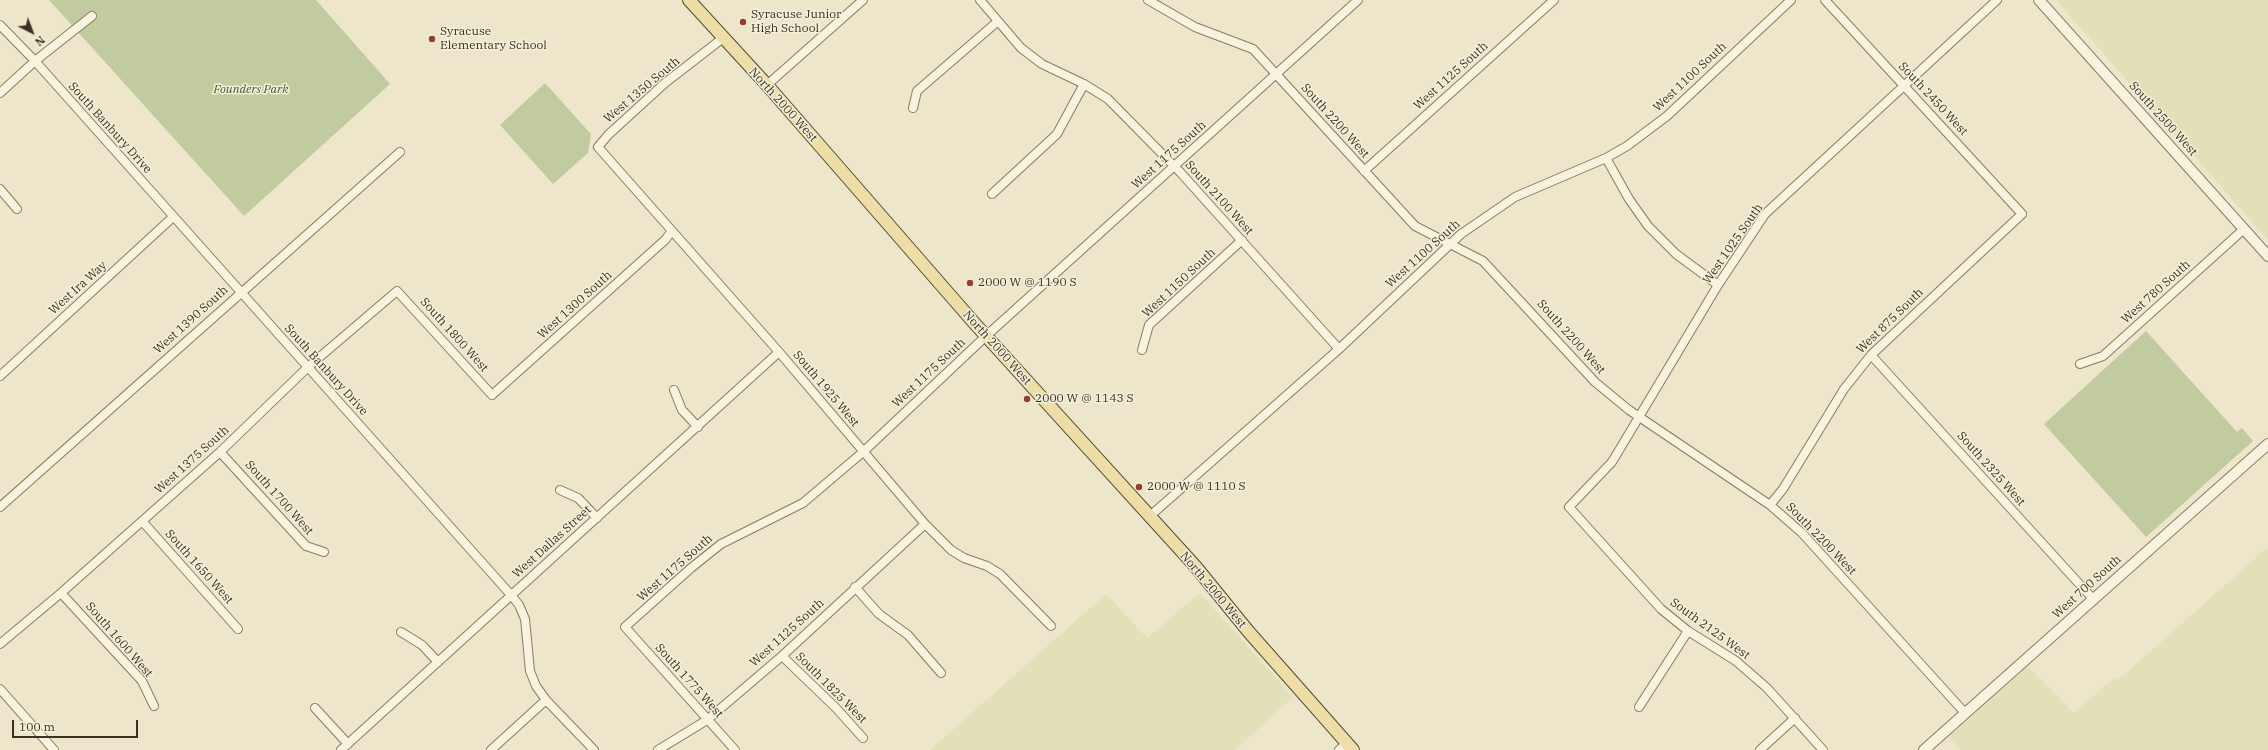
<!DOCTYPE html>
<style>
body{margin:0}
#map{position:relative;width:2268px;height:750px;overflow:hidden;background:#ede6cb;font-family:"IBM Plex Serif",serif}
canvas{display:block}
.north{position:absolute;left:12px;top:12px;width:40px;height:40px;-webkit-text-stroke:3px #f4f0da;paint-order:stroke;rotate:138deg;font-size:11px;font-weight:700;line-height:16px;text-align:center;color:#3a3122}
.north::after{content:'';display:block;margin:auto;width:14px;height:18px;background:#3a3122;clip-path:polygon(50% 0,100% 100%,50% 72%,0 100%)}
.scale{position:absolute;left:12px;top:720px;width:126px;height:18px;box-sizing:border-box;border:2px solid #3a3122;border-top:0;padding-left:5px;font-size:12px;line-height:14px;white-space:nowrap;color:#3a3122;-webkit-text-stroke:3px #f4f0da;paint-order:stroke}
</style>
<div id="map">
<canvas width="2268" height="750"></canvas>
<div class="north">N</div>
<div class="scale">100 m</div>
</div>
<script>
const ctx = document.querySelector('canvas').getContext('2d');
ctx.lineJoin = 'round';
function paint(path, color) { ctx.fillStyle = color; ctx.fill(path, 'evenodd'); }
const poly = rows => new Path2D(rows.map(r => 'M' + r).join(''));
function stroke(path, color, width, dash) { ctx.strokeStyle = color; ctx.lineWidth = width; ctx.lineCap = dash ? 'butt' : 'round'; ctx.setLineDash(dash || []); ctx.stroke(path); }
function label(font, color, halo, rows, align = 'center') {
  ctx.font = font + ' "IBM Plex Serif",serif'; ctx.lineWidth = 3; ctx.setLineDash([]); ctx.textBaseline = 'middle'; ctx.strokeStyle = halo; ctx.fillStyle = color; for (const [text, x, y, turn = 0] of rows) {
    ctx.save(); ctx.translate(x, y); ctx.rotate((+turn || 0) * Math.PI / 180); ctx.textAlign = isNaN(turn) ? turn : align; if (halo) ctx.strokeText(text, 0, 0); ctx.fillText(text, 0, 0); ctx.restore();
  }
}
const farmland = poly([
 [2056,0,2268,0,2268,240],
 [2268,547,2268,750,1961,750,1949,737,2028,666,2074,713,2115,677,2118,680],
 [1200,593,1293,697,1235,750,930,750,1106,594,1147,638]
]);
const green = poly([
 [49,0,316,0,390,84,244,216],
 [545,83,591,134,588,153,553,184,500,125],
 [2146,331,2237,432,2242,428,2253,441,2146,537,2044,424]
]);
const minor = poly([
 [980,0,1021,48,1042,64,1084,84,1108,99,1180,172,1339,349],
 [1148,0,1195,27,1253,49,1415,226,1483,261,1595,382,1629,410,1770,505,1802,533,1965,713],
 [0,25,35,61,511,595,519,605,525,619,530,671,536,686,546,700,594,750],
 [723,38,665,83,608,135,598,147,779,352,925,524,951,550,964,558,987,566,1000,574,1051,626],
 [767,85,863,0],
 [0,93,35,61,92,16],
 [913,108,917,91,997,22],
 [1606,158,1629,199,1648,226,1676,254,1718,285],
 [1364,171,1554,0],
 [0,189,17,209],
 [992,194,1057,134,1084,84],
 [1142,350,1149,325,1242,240],
 [1871,355,2093,599],
 [2080,364,2103,356,2244,229],
 [0,376,173,217],
 [674,390,682,410,698,427],
 [220,452,306,546,324,552],
 [560,490,578,498,597,518],
 [1770,505,1783,489,1844,389,1871,355,2022,214,1825,0],
 [0,507,400,152],
 [1150,516,1339,349,1461,234,1515,197,1606,158,1627,146,1667,116,1791,0],
 [142,521,238,629],
 [855,587,879,614,908,635,941,673],
 [61,593,142,681,154,706],
 [401,632,422,645,438,662],
 [0,644,61,593,220,452,308,367,397,291,492,395,665,240,672,231],
 [782,656,836,708,863,738],
 [0,689,54,750],
 [1639,707,1688,631],
 [315,708,348,744],
 [341,750,779,352],
 [491,750,546,700],
 [658,750,707,720,782,656,925,524],
 [735,750,625,627,691,568,721,544,803,503,863,452,986,336,1358,0],
 [1339,750,1347,743],
 [1760,750,1795,718],
 [1823,750,1767,688,1736,661,1688,631,1661,609,1569,507,1612,462,1718,285,1765,214,1997,0]
]);
const tertiary = poly([
 [2039,0,2268,256],
 [1924,750,2268,444]
]);
const primary = poly([
 [689,0,767,85,976,325,1196,567,1248,631,1353,750]
]);
const markers = [
 [743,22,4,"#953d33"],
 [432,39,4,"#953d33"],
 [970,283,4,"#953d33"],
 [1027,399,4,"#953d33"],
 [1139,487,4,"#953d33"]
];
const poiNames = [
 ["Syracuse Junior",751,15],
 ["High School",751,29],
 ["Syracuse",440,32],
 ["Elementary School",440,46],
 ["2000 W @ 1190 S",978,283],
 ["2000 W @ 1143 S",1035,399],
 ["2000 W @ 1110 S",1147,487]
];
const streetNames = [
 ["West 1125 South",1451,76,-42],
 ["West 1100 South",1690,77,-43],
 ["West 1350 South",642,90,-40],
 ["South 2450 West",1933,99,47],
 ["North 2000 West",783,105,48],
 ["South 2500 West",2163,119,48],
 ["South 2200 West",1335,121,48],
 ["South Banbury Drive",110,128,48],
 ["West 1175 South",1169,155,-42],
 ["South 2100 West",1219,198,48],
 ["West 1025 South",1733,244,-55],
 ["West 1100 South",1423,254,-42],
 ["West 1150 South",1179,283,-43],
 ["West Ira Way",78,288,-42],
 ["West 780 South",2156,292,-42],
 ["West 1300 South",575,305,-42],
 ["West 1390 South",191,320,-42],
 ["West 875 South",1890,321,-44],
 ["South 1800 West",454,335,48],
 ["South 2200 West",1571,337,48],
 ["North 2000 West",997,348,48],
 ["South Banbury Drive",326,370,48],
 ["West 1175 South",929,373,-43],
 ["South 1925 West",826,389,50],
 ["West 1375 South",192,460,-42],
 ["South 2325 West",1991,469,48],
 ["South 1700 West",279,498,48],
 ["South 2200 West",1821,539,46],
 ["West Dallas Street",552,542,-42],
 ["South 1650 West",199,567,48],
 ["West 1175 South",675,568,-41],
 ["West 700 South",2087,587,-42],
 ["North 2000 West",1213,590,50],
 ["South 2125 West",1710,629,36],
 ["West 1125 South",787,633,-42],
 ["South 1600 West",119,640,49],
 ["South 1775 West",689,681,48],
 ["South 1825 West",831,688,45]
];
const parkNames = [
 ["Founders Park",251,90]
];
paint(farmland, '#e2e0b9');
paint(green, '#c1cb9f');
stroke(minor, '#897a60', 10);
stroke(tertiary, '#897a60', 12);
stroke(primary, '#574833', 14);
stroke(minor, '#f8f3de', 8);
stroke(tertiary, '#f8f3de', 10);
stroke(primary, '#ecdea6', 12);
for (const [x, y, r, color] of markers) { const dot = new Path2D(); dot.arc(x, y, r, 0, 2 * Math.PI); ctx.fillStyle = color; ctx.fill(dot); stroke(dot, '#f4f0da', 1.5); }
label('12px', '#3a3122', '#f4f0da', poiNames, 'left');
label('12px', '#3a3122', '#f4f0da', streetNames);
label('italic 12px', '#46562a', '#f4f0da', parkNames);
</script>
